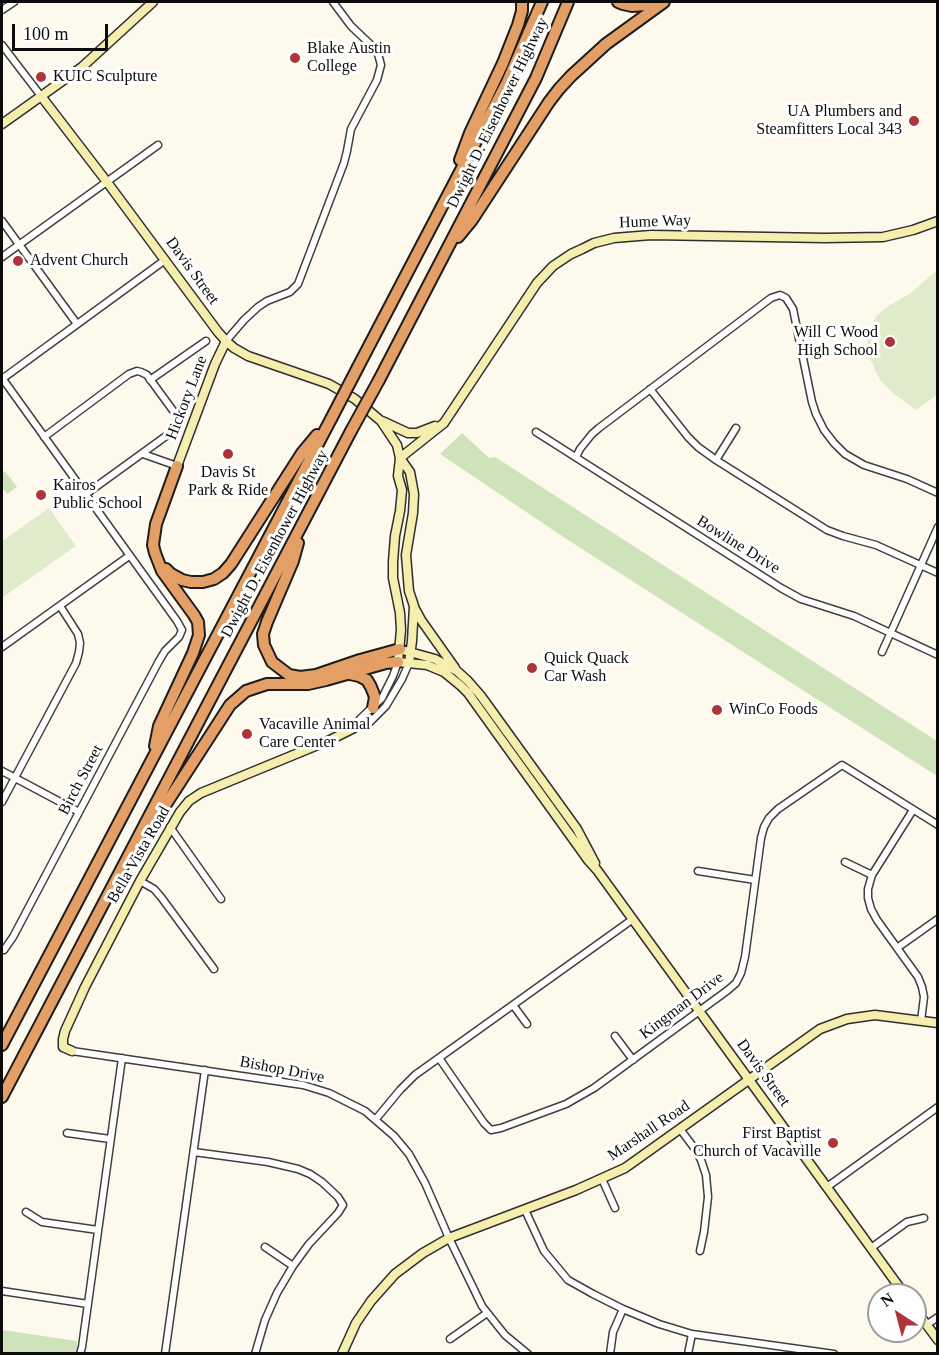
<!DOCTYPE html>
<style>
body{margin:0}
#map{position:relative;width:939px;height:1355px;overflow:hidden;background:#fdfaed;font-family:"Times New Roman",serif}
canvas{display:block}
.frame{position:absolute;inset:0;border:3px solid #0c0c0c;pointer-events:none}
.north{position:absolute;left:867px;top:1283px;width:60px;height:60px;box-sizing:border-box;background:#fff;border:2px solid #9e9e9e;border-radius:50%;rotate:324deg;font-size:16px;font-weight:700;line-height:24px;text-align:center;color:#0c0c0c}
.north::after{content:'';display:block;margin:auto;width:21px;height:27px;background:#ab353a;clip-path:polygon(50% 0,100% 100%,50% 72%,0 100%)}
.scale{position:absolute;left:12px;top:24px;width:96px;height:27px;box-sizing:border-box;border:3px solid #0c0c0c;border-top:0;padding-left:8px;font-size:18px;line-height:21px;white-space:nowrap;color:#0c0c0c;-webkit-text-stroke:4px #fff;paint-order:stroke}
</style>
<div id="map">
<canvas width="939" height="1355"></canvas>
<div class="frame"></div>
<div class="north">N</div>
<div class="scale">100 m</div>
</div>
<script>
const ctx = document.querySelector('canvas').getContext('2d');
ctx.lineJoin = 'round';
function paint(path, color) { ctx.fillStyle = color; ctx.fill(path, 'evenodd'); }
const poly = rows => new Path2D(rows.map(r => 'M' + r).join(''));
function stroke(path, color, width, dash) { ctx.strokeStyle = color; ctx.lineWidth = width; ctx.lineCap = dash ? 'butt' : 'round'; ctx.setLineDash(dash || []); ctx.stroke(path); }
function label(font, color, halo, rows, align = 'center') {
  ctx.font = font + ' "Times New Roman",serif'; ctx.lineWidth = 6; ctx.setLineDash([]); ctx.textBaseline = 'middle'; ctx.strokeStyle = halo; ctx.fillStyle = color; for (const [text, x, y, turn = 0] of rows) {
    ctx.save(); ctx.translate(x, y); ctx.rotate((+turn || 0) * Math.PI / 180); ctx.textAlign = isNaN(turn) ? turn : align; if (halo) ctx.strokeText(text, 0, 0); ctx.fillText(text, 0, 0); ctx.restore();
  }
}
const green = poly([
 [462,433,489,458,495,457,937,741,937,776,568,540,440,454],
 [5,471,17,487,7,494,2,487,2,473],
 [2,1330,77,1341,77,1347,75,1353,2,1353]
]);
const pitch = poly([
 [935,272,938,275,937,395,916,410,893,393,880,380,868,355,867,341,872,324,876,316,890,305,911,293],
 [49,508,76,546,3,597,2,594,2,541]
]);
const street = poly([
 [2,10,14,2],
 [2,45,41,96],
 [2,221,77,324],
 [2,257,158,145],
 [226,341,244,320,258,307,267,301,290,292,298,284,344,163,347,151,351,129,377,80,381,65,378,54,371,45,351,26,333,2],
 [2,378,177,621,182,630,179,637,165,651,159,661,13,937,4,950,2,949],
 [2,379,165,260],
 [150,380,206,341],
 [650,389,688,437,698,447,716,460,827,530,843,536,876,545,938,573],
 [536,432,781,588,801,599,854,616,938,655],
 [44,437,129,374,137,371,141,372,147,375,177,416,179,421,177,426,173,431,86,494],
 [143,454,177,466],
 [576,457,580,449,592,434,599,428,771,298,780,295,786,298,793,309,812,402,816,414,824,430,834,443,845,454,864,465,907,479,938,493],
 [716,460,736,428],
 [2,647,129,556],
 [882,652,938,527],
 [354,728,366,726,386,706,402,679,409,663],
 [354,728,360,719,382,698,393,676,398,662],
 [2,771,79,812],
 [2,802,76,663,79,652,80,643,78,634,60,606],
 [913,810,872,875,868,889,868,898,871,909,877,920,918,977,922,987,924,997,921,1021],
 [170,827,221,899],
 [845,862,872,875],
 [698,871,755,880],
 [140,881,154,889,161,897,214,969],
 [897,948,938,919],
 [513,1005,527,1024],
 [615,1036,633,1060],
 [72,1051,303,1085,329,1093,365,1111,394,1136,409,1154,425,1183,449,1238,482,1306,505,1335,528,1354],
 [439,1058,484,1123,491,1130,501,1128,566,1104,594,1088,728,990,736,983,741,973,745,957,761,838,764,827,769,818,778,809,842,765,938,825],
 [376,1119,400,1090,415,1075,633,919],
 [680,1129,695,1149,701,1160,706,1175,708,1197,704,1232,700,1251],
 [67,1133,110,1139],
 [194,1152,268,1162,298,1169,310,1174,322,1182,338,1197,343,1205,338,1213,309,1244,293,1266,277,1293,265,1320,255,1354],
 [602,1179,615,1208],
 [827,1187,938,1107],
 [525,1210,544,1251,568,1280,593,1294,623,1309,659,1324,692,1334,834,1354],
 [26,1212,42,1222,98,1230],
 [265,1247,293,1266],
 [871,1248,907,1222,924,1218],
 [2,1291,88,1304],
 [926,1325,938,1317],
 [450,1339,487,1313],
 [80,1354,82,1347,122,1058],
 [165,1354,205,1070],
 [610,1354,613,1332,623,1309],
 [688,1354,692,1334]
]);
const secondary = poly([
 [41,96,107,182,218,332,226,341,234,348,248,356,329,384,355,399,381,421,397,445,400,458,410,472,414,494,413,513,406,555,409,591,414,606,412,641,409,663],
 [2,124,82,67,153,2],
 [382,421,408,433,417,433,435,426],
 [400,458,398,476,402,490,400,511,395,536,393,562,393,578,400,613,401,630,398,662,427,665,444,672,461,686,468,693,588,860,597,870,905,1295],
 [400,458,444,423,537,283,553,266,571,254,582,249,594,243,614,238,651,235,825,238,883,237,913,230,938,221],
 [177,466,215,364,226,341],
 [415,609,421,620,455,668],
 [406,651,435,659,457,671,468,681,481,696,577,829,595,863],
 [72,1051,63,1047,63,1039,65,1031,85,987,140,881,180,812,189,801,201,793,330,740,354,728],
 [915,1309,938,1340],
 [342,1354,356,1323,371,1301,395,1274,423,1253,449,1238,576,1190,625,1168,820,1029,847,1019,875,1015,938,1023]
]);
const highway = poly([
 [618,2,623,4,632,6,646,5,655,2],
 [460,160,470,133,503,63,518,25,522,11,522,2],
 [458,237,472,220,549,102,559,89,571,76,606,44,664,2],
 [358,367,507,82,542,2],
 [379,380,536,78,568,2],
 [298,543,293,561,267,622,263,634,264,645,272,662,289,675,300,677,316,675,360,660,400,649],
 [166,569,171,574,182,580,191,582,203,582,214,579,223,573,231,564,302,453,317,435],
 [350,674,359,676,367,680,371,687,375,697,373,708],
 [155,746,159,726,193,653,199,635,198,622,194,615,162,571,155,553,153,545,156,524,177,466],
 [152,821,166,804,230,705,246,691,267,684,308,684,326,680,386,663,398,662],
 [2,1045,331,419],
 [2,1097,351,431]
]);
const highwayBridge = poly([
 [331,419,358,367],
 [351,431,379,380]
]);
const markers = [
 [295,58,6,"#ab353a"],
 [41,77,6,"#ab353a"],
 [914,121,6,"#ab353a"],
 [18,261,6,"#ab353a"],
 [890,342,6,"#ab353a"],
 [228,454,6,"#ab353a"],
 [41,495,6,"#ab353a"],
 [532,668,6,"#ab353a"],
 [717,710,6,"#ab353a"],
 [247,734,6,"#ab353a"],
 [833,1143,6,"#ab353a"]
];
const poiNames = [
 ["Blake Austin",307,49],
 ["College",307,67],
 ["KUIC Sculpture",53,77],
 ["UA Plumbers and",902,112,"right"],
 ["Steamfitters Local 343",902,130,"right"],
 ["Advent Church",30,261],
 ["Will C Wood",878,333,"right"],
 ["High School",878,351,"right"],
 ["Davis St",228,473,"center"],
 ["Park & Ride",228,491,"center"],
 ["Kairos",53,486],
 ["Public School",53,504],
 ["Quick Quack",544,659],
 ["Car Wash",544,677],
 ["WinCo Foods",729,710],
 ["Vacaville Animal",259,725],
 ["Care Center",259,743],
 ["First Baptist",821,1134,"right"],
 ["Church of Vacaville",821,1152,"right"]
];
const streetNames = [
 ["Dwight D. Eisenhower Highway",498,113,-64],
 ["Hume Way",655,222,-2],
 ["Davis Street",192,271,54],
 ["Hickory Lane",187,398,-69],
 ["Dwight D. Eisenhower Highway",275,544,-62],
 ["Bowline Drive",738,545,32],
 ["Birch Street",81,780,-62],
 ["Bella Vista Road",139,855,-60],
 ["Kingman Drive",682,1006,-37],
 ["Bishop Drive",282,1070,11],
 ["Davis Street",763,1073,54],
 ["Marshall Road",649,1131,-34]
];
paint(green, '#cfe3bb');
paint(pitch, '#e0ebcb');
stroke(street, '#3f3f3f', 9);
stroke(secondary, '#2e2e2e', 11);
stroke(highway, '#1d1d1d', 14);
stroke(street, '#fff', 6);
stroke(secondary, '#f5eeaf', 8);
stroke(highway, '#e39f65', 10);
stroke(highwayBridge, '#1d1d1d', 14, []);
stroke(highwayBridge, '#e39f65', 10);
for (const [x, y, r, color] of markers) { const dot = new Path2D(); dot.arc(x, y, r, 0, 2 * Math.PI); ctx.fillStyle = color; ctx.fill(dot); stroke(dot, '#fff', 2); }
label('16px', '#0c0c0c', '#fff', poiNames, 'left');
label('16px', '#0c0c0c', '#fff', streetNames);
</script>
